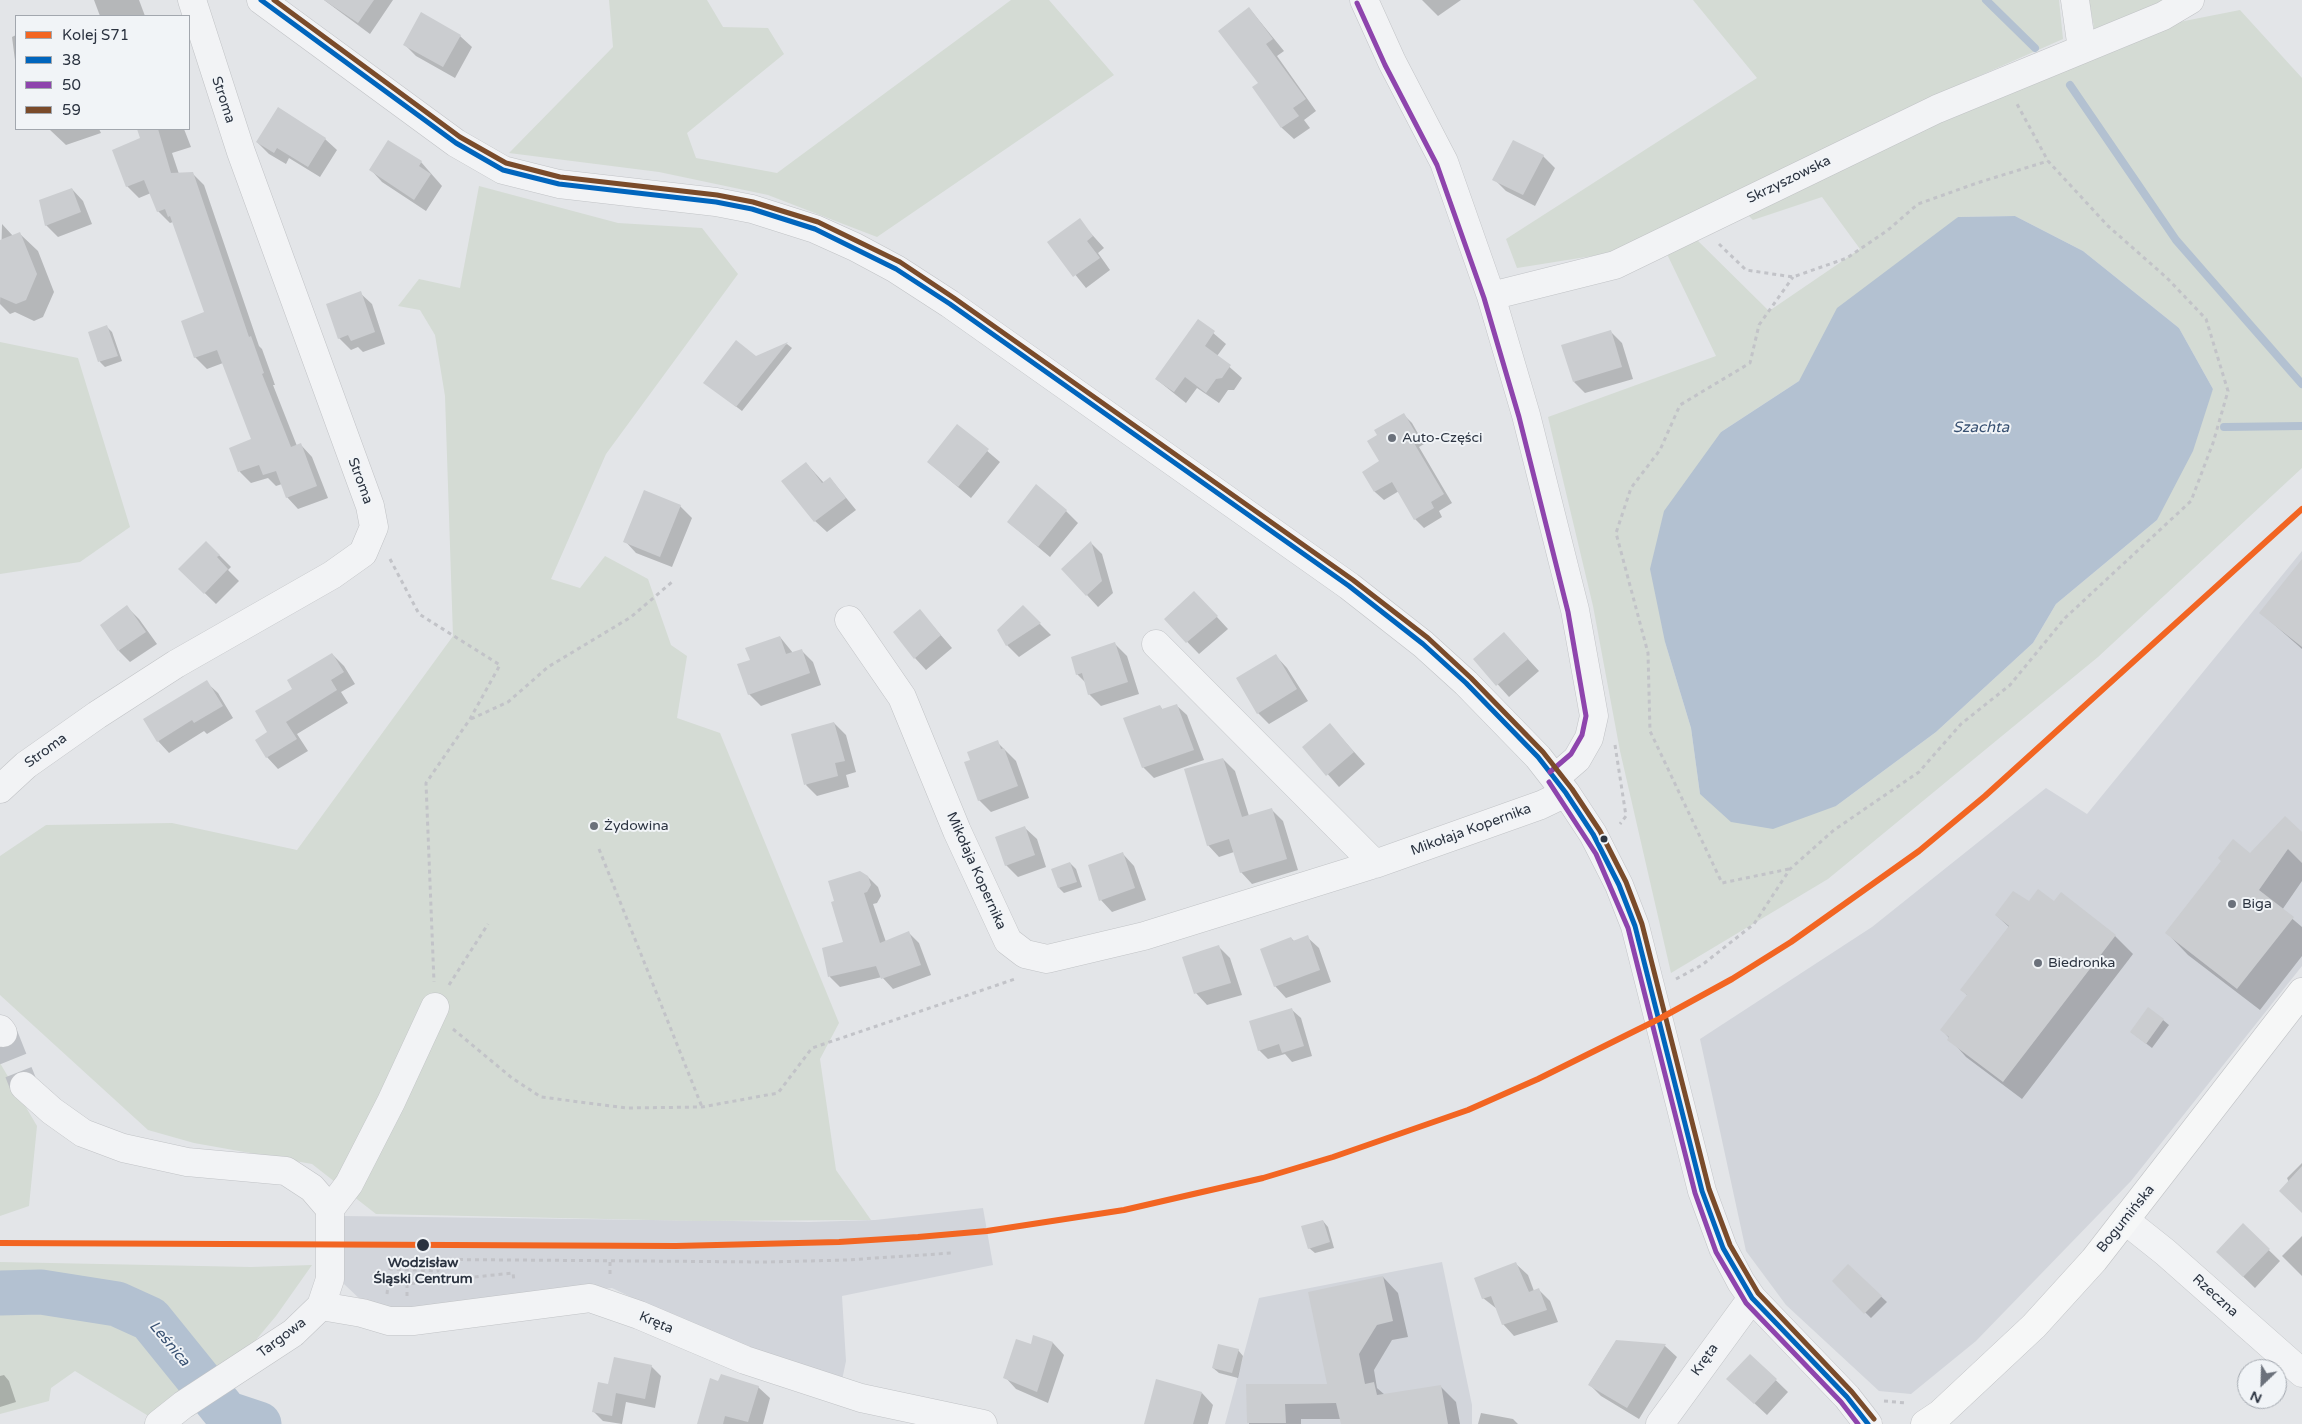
<!DOCTYPE html>
<meta charset="utf-8">
<style>
body{margin:0}
#map{position:relative;width:2302px;height:1424px;overflow:hidden;background:#e3e5e8;font-family:"Varela Round",sans-serif}
canvas{display:block}
.legend{position:absolute;left:15px;top:15px;width:175px;height:115px;box-sizing:border-box;background:#f1f4f7;border:1px solid #a2a7ae;margin:0;padding:6px 9px;list-style:none;font-size:15px;color:#2b3340}
.legend li{display:flex;align-items:center;gap:10px;height:25px}
.legend b{width:25px;border:1px solid #a2a7ae}
.north{position:absolute;left:2237px;top:1359px;width:50px;height:50px;box-sizing:border-box;background:#f1f4f7;border:1px solid #a2a7ae;border-radius:50%;rotate:204deg;font-size:14px;font-weight:700;line-height:20px;text-align:center;color:#2b3340}
.north::after{content:'';display:block;margin:auto;width:18px;height:22px;background:#6b717b;clip-path:polygon(50% 0,100% 100%,50% 72%,0 100%)}
</style>
<div id="map">
<canvas width="2302" height="1424"></canvas>
<ul class="legend">
<li><b style="height:6px;background:#f26522"></b>Kolej S71</li>
<li><b style="height:6px;background:#0065bd"></b>38</li>
<li><b style="height:6px;background:#8e44ad"></b>50</li>
<li><b style="height:6px;background:#7a4b2a"></b>59</li>
</ul>
<div class="north">N</div>
</div>
<script>
const ctx = document.querySelector('canvas').getContext('2d');
ctx.lineJoin = 'round';
function paint(path, color) { ctx.fillStyle = color; ctx.fill(path, 'evenodd'); }
const poly = rows => new Path2D(rows.map(r => 'M' + r).join(''));
function stroke(path, color, width, dash) { ctx.strokeStyle = color; ctx.lineWidth = width; ctx.lineCap = dash ? 'butt' : 'round'; ctx.setLineDash(dash || []); ctx.stroke(path); }
function label(font, color, halo, rows, align = 'center') {
  ctx.font = font + ' "Varela Round",sans-serif'; ctx.lineWidth = 4; ctx.setLineDash([]); ctx.textBaseline = 'middle'; ctx.strokeStyle = halo; ctx.fillStyle = color; for (const [text, x, y, turn = 0] of rows) {
    ctx.save(); ctx.translate(x, y); ctx.rotate((+turn || 0) * Math.PI / 180); ctx.textAlign = isNaN(turn) ? turn : align; if (halo) ctx.strokeText(text, 0, 0); ctx.fillText(text, 0, 0); ctx.restore();
  }
}
const built = poly([
 [2302,551,2302,966,2131,1181,1976,1341,1911,1394,1879,1391,1786,1305,1746,1251,1700,1039,1872,927,2046,788,2087,814],
 [983,1208,993,1265,842,1296,846,1361,842,1380,719,1339,612,1288,413,1308,378,1308,362,1301,344,1284,342,1262,343,1216,809,1222,875,1220],
 [1442,1262,1472,1405,1472,1424,1225,1424,1259,1298]
]);
const green = poly([
 [609,0,707,0,723,27,768,28,784,54,687,133,696,158,777,173,1011,0,1049,0,1114,75,877,237,768,195,659,172,509,153,613,47],
 [1693,0,2059,0,2063,39,1929,98,1611,253,1517,268,1506,239,1757,78],
 [2089,0,2168,0,2095,33],
 [2240,10,2302,78,2302,468,2098,657,1828,879,1671,973,1620,751,1593,606,1548,417,1716,356,1665,250,1692,235,1769,311,1860,249,1822,197,1753,220,1743,210,1941,116,2169,24],
 [2015,216,2083,251,2179,328,2213,389,2157,520,2056,604,2033,643,1936,732,1836,806,1700,794,1691,728,1665,642,1721,432,1799,381,1958,217],
 [479,186,618,223,702,228,738,274,606,454,551,579,580,588,605,556,648,579,671,645,687,656,677,718,720,733,839,1023,820,1059,836,1170,871,1220,697,1221,376,1214,312,1164,194,1143,148,1130,0,995,0,856,46,825,172,823,297,850,453,636,445,396,435,335,420,310,398,306,419,279,460,288],
 [0,342,78,358,130,527,80,562,0,574],
 [0,1063,37,1126,29,1206,0,1216],
 [0,1262,251,1267,312,1265,276,1316,245,1353,150,1417,75,1371,51,1388,49,1401,0,1414]
]);
const water = poly([
 [2015,216,2083,251,2179,328,2213,389,2193,451,2157,520,2056,604,2033,643,1936,732,1836,806,1773,829,1731,822,1700,794,1691,728,1665,642,1650,569,1664,511,1721,432,1799,381,1837,308,1958,217]
]);
const shadow = poly([
 [94,0,139,0,145,16,100,16],
 [324,0,393,0,370,34],
 [1422,0,1461,0,1438,16],
 [1249,8,1284,51,1277,56,1316,111,1304,120,1310,128,1294,139,1282,128,1253,87,1259,83],
 [16,35,16,68,12,37],
 [460,36,472,47,455,78,416,56,404,44],
 [49,129,99,129,101,133,66,145],
 [138,129,184,129,191,147,172,153,179,174,192,173,204,185,259,346,262,349,275,385,273,385,297,446,301,445,312,457,328,498,298,509,287,497,282,484,276,486,268,478,251,483,240,472,231,448,253,440,223,363,207,369,195,357,206,313,173,222,170,223,158,211,151,193,139,198,127,186,142,139],
 [325,139,337,150,320,177,289,158,286,164,269,154,257,142],
 [1543,156,1555,168,1535,206,1506,191,1494,179],
 [421,162,442,186,426,211,382,182,371,170],
 [72,189,83,201,92,224,58,237,46,225],
 [1079,220,1104,248,1098,253,1110,270,1086,288,1049,242],
 [2,224,13,236,20,234,38,251,54,292,43,317,34,321,15,312,10,314,0,304],
 [360,293,372,304,385,344,363,352,358,347,351,350,339,338],
 [1198,320,1226,344,1217,356,1242,378,1234,390,1228,390,1219,403,1197,388,1186,403,1156,379],
 [107,327,112,332,122,361,105,367,100,362,90,333],
 [1610,331,1622,343,1633,379,1585,393,1574,382],
 [787,344,792,348,742,411,705,383],
 [1404,415,1412,423,1424,444,1419,447,1452,503,1439,511,1442,517,1424,528,1415,519,1399,491,1384,500,1375,492,1364,473,1380,462],
 [958,426,1000,462,971,498,928,462],
 [806,463,824,483,830,478,856,510,827,532,815,521],
 [680,506,692,518,672,567,636,553,625,541],
 [1066,511,1078,523,1050,557,1008,522],
 [206,542,231,567,228,570,239,581,216,604,180,569],
 [1091,543,1102,554,1113,593,1098,607,1087,595],
 [2302,561,2302,649,2261,613],
 [1206,605,1228,629,1199,654,1166,620],
 [127,607,139,619,157,644,130,662,119,651],
 [1023,607,1051,635,1019,657,1007,645],
 [920,611,952,648,926,670,915,658],
 [780,637,793,653,801,650,813,662,821,685,761,706,749,694,751,661],
 [1115,644,1127,656,1139,694,1101,706,1089,694,1086,683,1077,674],
 [1516,646,1539,671,1509,697,1475,659],
 [332,654,344,666,355,684,341,692,348,703,297,734,308,751,278,769,267,757,269,733,293,689],
 [1276,656,1287,668,1308,701,1269,724,1258,713],
 [206,682,218,693,233,718,207,734,204,731,169,753,158,741],
 [1176,705,1187,715,1204,760,1154,778,1143,767,1160,706,1163,710],
 [834,723,846,735,856,772,846,775,849,787,817,796,806,785],
 [1330,725,1365,764,1339,787,1304,747],
 [997,742,1016,761,1029,798,991,812,979,800],
 [1223,759,1235,771,1249,816,1271,809,1283,821,1298,870,1252,884,1241,872,1234,852,1219,857,1208,845],
 [1025,828,1037,839,1046,867,1018,877,1006,865],
 [2302,834,2302,881,2282,910,2302,927,2302,956,2260,1010,2188,955,2167,933,2250,855],
 [1123,854,1134,866,1146,900,1112,912,1101,900],
 [1070,863,1076,869,1082,887,1064,893,1059,888],
 [867,876,878,887,881,896,877,903,873,904,886,942,909,933,919,943,931,975,893,989,882,977,840,987,830,977,824,949,845,942],
 [2029,903,2054,903,2115,936,2133,954,2022,1099,1966,1057,1942,1030,1968,996,1962,990,2009,927,1996,915],
 [1307,937,1319,948,1331,982,1286,998,1275,986,1291,938,1294,941],
 [1218,946,1230,958,1242,995,1207,1005,1196,993],
 [1291,1009,1301,1018,1312,1056,1292,1062,1285,1054,1268,1059,1259,1050],
 [2163,1020,2169,1025,2152,1048,2131,1032],
 [2302,1163,2302,1212,2287,1178],
 [1323,1221,1328,1227,1334,1248,1315,1253,1309,1248],
 [2243,1225,2280,1261,2255,1288,2229,1263],
 [2302,1236,2302,1276,2282,1256],
 [1516,1264,1528,1275,1534,1291,1538,1289,1550,1301,1558,1322,1514,1336,1503,1324,1497,1309,1483,1298],
 [1848,1266,1887,1302,1871,1318,1833,1281],
 [1383,1277,1398,1293,1408,1337,1392,1340,1374,1370,1377,1388,1385,1395,1440,1386,1456,1402,1460,1424,1342,1424,1341,1419,1301,1419,1301,1424,1249,1424,1248,1386,1328,1385],
 [1616,1341,1665,1346,1677,1357,1639,1419,1601,1396,1589,1384],
 [1053,1343,1064,1355,1048,1403,1016,1389,1005,1377,1031,1345],
 [1238,1350,1243,1356,1238,1378,1219,1373,1213,1368],
 [1750,1355,1788,1392,1767,1415,1740,1390],
 [651,1366,661,1376,655,1408,626,1402,622,1424,603,1421,593,1411,609,1386],
 [4,1375,9,1381,16,1402,0,1407,0,1376],
 [719,1382,758,1387,770,1398,763,1424,698,1424],
 [1202,1393,1213,1405,1208,1424,1147,1424],
 [1481,1413,1513,1419,1518,1424,1478,1424]
]);
const stream = poly([
 [1986,0,2035,48],
 [2070,85,2176,240,2302,384],
 [2224,427,2302,426]
]);
const river = poly([
 [0,1293,41,1292,117,1304,150,1319,226,1413,259,1424]
]);
const building = poly([
 [324,0,374,0,358,23],
 [1249,7,1273,39,1266,44,1306,99,1293,108,1299,116,1281,128,1252,87,1258,83,1218,31],
 [421,12,461,35,443,67,403,45],
 [278,107,326,138,308,167,277,148,274,153,256,142],
 [137,129,158,129,171,173,193,172,249,337,251,336,264,373,262,374,291,447,301,443,317,486,286,498,276,471,263,475,259,465,238,472,229,448,251,439,217,350,194,358,181,321,204,312,170,216,168,217,165,209,157,212,144,180,126,187,112,150,140,138],
 [388,140,422,161,419,166,431,174,414,200,369,170],
 [1513,140,1544,155,1523,195,1492,180],
 [72,188,81,212,45,226,39,200],
 [1080,218,1093,236,1087,241,1100,258,1073,277,1047,242],
 [20,232,37,274,26,300,16,304,0,297,0,240],
 [361,291,375,332,351,341,348,335,338,339,326,304],
 [1198,319,1215,331,1205,346,1231,365,1222,378,1216,379,1206,393,1185,377,1174,392,1155,379],
 [107,325,118,356,98,362,88,332],
 [1611,330,1622,367,1573,382,1561,345],
 [736,340,756,356,788,342,736,407,703,383],
 [1404,413,1417,435,1411,438,1444,494,1431,502,1434,508,1414,520,1392,482,1374,492,1362,472,1379,461,1367,441,1377,435,1374,430],
 [957,424,989,449,958,487,927,462],
 [806,462,822,483,830,477,846,498,814,522,781,481],
 [1036,484,1067,510,1038,547,1007,522],
 [644,490,681,505,660,557,623,542],
 [206,541,220,555,217,557,228,569,204,594,178,569],
 [1091,541,1102,581,1086,596,1061,569],
 [2302,559,2302,647,2259,613],
 [1194,591,1218,616,1186,643,1164,619],
 [127,605,146,632,118,651,100,625],
 [1023,605,1041,623,1006,646,997,630],
 [920,609,941,635,914,659,893,632],
 [1504,632,1528,659,1496,686,1473,659],
 [780,636,786,654,802,649,810,673,748,695,737,664,750,660,745,648],
 [1115,642,1128,682,1088,695,1082,673,1076,675,1071,657],
 [332,653,344,672,331,680,337,690,286,722,297,739,266,758,255,740,267,732,255,711,292,689,287,680],
 [1276,654,1297,689,1257,714,1236,678],
 [207,680,223,706,194,723,192,720,157,742,143,719],
 [1177,704,1194,750,1142,768,1123,718,1160,705,1162,709],
 [834,722,845,761,835,763,838,776,804,785,791,734],
 [1330,723,1354,752,1326,776,1302,747],
 [998,740,1001,749,1004,748,1018,786,978,801,964,762,970,760,967,752],
 [1223,758,1242,817,1272,808,1287,859,1240,873,1229,839,1207,846,1184,769],
 [2285,816,2302,832,2302,863,2288,849,2259,890,2294,917,2237,989,2165,933,2221,861,2218,858,2233,839,2250,853],
 [1025,826,1035,855,1005,866,995,837],
 [1123,852,1135,888,1099,901,1088,865],
 [1070,862,1077,882,1058,888,1051,869],
 [860,871,868,876,871,885,867,892,864,893,880,943,909,931,921,965,881,979,876,966,828,977,822,948,843,942,831,902,834,901,828,881],
 [2038,889,2054,901,2061,892,2116,935,2003,1082,1947,1040,1949,1037,1940,1030,1967,995,1960,990,2009,926,1995,915,2013,891,2029,901],
 [1308,935,1320,970,1274,987,1260,949,1291,937,1293,941],
 [1219,945,1231,983,1194,994,1182,957],
 [2148,1007,2164,1019,2146,1044,2130,1032],
 [1292,1008,1304,1046,1282,1053,1279,1044,1258,1051,1249,1021],
 [2302,1166,2302,1213,2279,1191],
 [1323,1220,1330,1242,1308,1249,1301,1226],
 [2243,1223,2270,1249,2243,1277,2216,1252],
 [1516,1262,1529,1292,1539,1288,1547,1310,1502,1325,1491,1296,1482,1299,1474,1278],
 [1848,1264,1882,1296,1864,1314,1832,1281],
 [1383,1276,1393,1321,1377,1325,1359,1354,1365,1384,1374,1382,1377,1395,1441,1385,1448,1424,1341,1424,1336,1403,1285,1404,1286,1423,1247,1423,1246,1384,1327,1384,1308,1292],
 [1033,1335,1053,1342,1037,1392,1003,1378,1016,1339,1031,1344],
 [1616,1340,1666,1344,1627,1408,1588,1385],
 [1218,1344,1239,1349,1232,1373,1212,1368],
 [1750,1354,1777,1379,1754,1404,1726,1379],
 [614,1357,652,1365,645,1399,616,1393,612,1416,592,1412,598,1382,608,1384],
 [721,1374,759,1386,748,1422,725,1416,723,1424,697,1424,710,1378,718,1381],
 [1156,1379,1202,1392,1193,1424,1144,1424]
]);
const minorTunnel = poly([
 [3,1033,24,1086]
]);
const path = poly([
 [1719,244,1746,270,1793,277,1847,258,1888,230,1918,204,1977,183,2048,161],
 [390,559,419,614,500,665,470,719,426,783,434,982],
 [471,719,508,702,548,667,631,617,672,582],
 [1615,745,1626,816,1620,824],
 [599,849,702,1107],
 [1789,869,1722,883,1650,731,1648,653,1616,533,1631,488,1660,450,1680,405,1750,363,1759,325,1793,277],
 [1676,979,1702,965,1754,924,1790,869,1834,830,1919,772,1961,724,2010,685,2065,618,2191,501,2213,443,2228,391,2206,319,2167,278,2108,226,2048,161,2017,104],
 [449,985,488,924],
 [453,1029,512,1078,541,1097,627,1108,702,1107,778,1093,812,1048,1015,979],
 [387,1259,766,1262,846,1260,952,1253],
 [610,1262,610,1277],
 [390,1278,407,1284],
 [387,1294,390,1269,438,1271,438,1260],
 [407,1296,407,1284,513,1273,514,1281],
 [1884,1401,1907,1403]
]);
const minor = poly([
 [261,0,456,143,503,170,559,184,716,202,752,209,815,229,855,247,896,269,950,304,1349,586,1423,644,1466,683,1538,757,1566,793,1593,834,1619,885,1635,926,1702,1191,1723,1248,1741,1282,1752,1298,1847,1397,1868,1424],
 [1364,0,1392,62,1444,162,1491,296,1526,415,1575,610,1594,716,1589,738,1577,759,1555,778],
 [2075,0,2082,49],
 [1491,296,1615,265,1937,109,2163,16,2190,0],
 [849,620,902,697,957,831,1008,941,1025,954,1047,959,1144,936,1375,864,1541,805,1566,793],
 [1156,644,1375,864],
 [0,789,26,765,97,715,176,664,332,575,363,553,374,527,370,506,241,152,192,0],
 [0,1029,3,1033],
 [24,1086,52,1111,83,1133,123,1148,187,1162,286,1171,312,1188,330,1209],
 [330,1209,349,1184,391,1102,435,1007],
 [2126,1221,2165,1252,2302,1373],
 [321,1306,362,1313,389,1321,413,1321,590,1298,639,1315,745,1360,861,1398,983,1424],
 [159,1424,183,1405,293,1333,321,1306,330,1279,330,1209],
 [1660,1424,1752,1298]
]);
const major = poly([
 [1925,1424,1940,1414,2034,1326,2094,1260,2302,992]
]);
const bus1 = poly([
 [261,0,456,143,503,170,559,184,716,202,752,209,815,229,896,269,950,304,1349,586,1423,644,1466,683,1538,757,1566,793,1593,834,1619,885,1635,926,1702,1191,1723,1248,1752,1298,1847,1397,1868,1424]
]);
const bus2 = poly([
 [1357,3,1385,65,1437,165,1484,298,1519,417,1568,612,1586,716,1582,735,1571,754,1550,772],
 [1549,782,1596,854,1628,928,1695,1193,1716,1252,1746,1303,1841,1402,1858,1424]
]);
const bus3 = poly([
 [274,0,460,137,506,163,560,177,717,195,753,202,818,222,900,262,954,298,1353,580,1428,638,1471,678,1543,752,1572,789,1600,831,1626,882,1642,924,1709,1189,1730,1245,1758,1293,1852,1392,1874,1419]
]);
const rail1 = poly([
 [0,1243,676,1246,839,1242,918,1237,987,1231,1124,1210,1263,1178,1333,1157,1468,1110,1538,1079,1659,1019,1732,979,1791,942,1919,851,1985,796,2302,509]
]);
const markers = [
 [1392,438,5,"#6b717b"],
 [594,826,5,"#6b717b"],
 [1604,839,4.5,"#2b3340"],
 [2232,904,5,"#6b717b"],
 [2038,963,5,"#6b717b"],
 [423,1245,7,"#2b3340"]
];
const streetNames = [
 ["Stroma",223,100,72],
 ["Skrzyszowska",1789,180,-26],
 ["Stroma",360,481,70],
 ["Stroma",46,751,-36],
 ["Mikołaja Kopernika",1471,830,-20],
 ["Mikołaja Kopernika",976,871,66],
 ["Bogumińska",2126,1219,-51],
 ["Rzeczna",2215,1296,42],
 ["Kręta",656,1323,23],
 ["Targowa",282,1338,-37],
 ["Kręta",1705,1360,-55]
];
const poiNames = [
 ["Auto-Części",1402,438],
 ["Żydowina",604,826],
 ["Biga",2242,904],
 ["Biedronka",2048,963]
];
const stopNames = [
 ["Wodzisław",423,1263],
 ["Śląski Centrum",423,1279]
];
const waterNames = [
 ["Szachta",1981,428],
 ["Leśnica",169,1344,50]
];
paint(built, '#d2d5db');
paint(green, '#d4dbd4');
paint(water, '#b3c1d1');
paint(shadow, '#0003');
stroke(stream, '#b3c1d1', 8);
stroke(river, '#b3c1d1', 45);
paint(building, '#cbcdd0');
stroke(minorTunnel, '#bec1c6', 28, [28, 14]);
stroke(minor, '#c1c3c6', 29);
stroke(major, '#c0c2c5', 29);
stroke(path, '#c2c3c8', 3, [4, 4]);
stroke(minor, '#f2f3f5', 28);
stroke(major, '#f6f7f7', 28);
stroke(bus1, '#0065bd', 5);
stroke(bus2, '#8e44ad', 5);
stroke(bus3, '#7a4b2a', 5);
stroke(rail1, '#f26522', 6);
for (const [x, y, r, color] of markers) { const dot = new Path2D(); dot.arc(x, y, r, 0, 2 * Math.PI); ctx.fillStyle = color; ctx.fill(dot); stroke(dot, '#f1f4f7', 2); }
label('14px', '#2b3340', '#f1f4f7', streetNames);
label('14px', '#2b3340', '#f1f4f7', poiNames, 'left');
label('bold 14px', '#2b3340', '#f1f4f7', stopNames);
label('italic 15px', '#385172', '#f1f4f7', waterNames);
</script>
